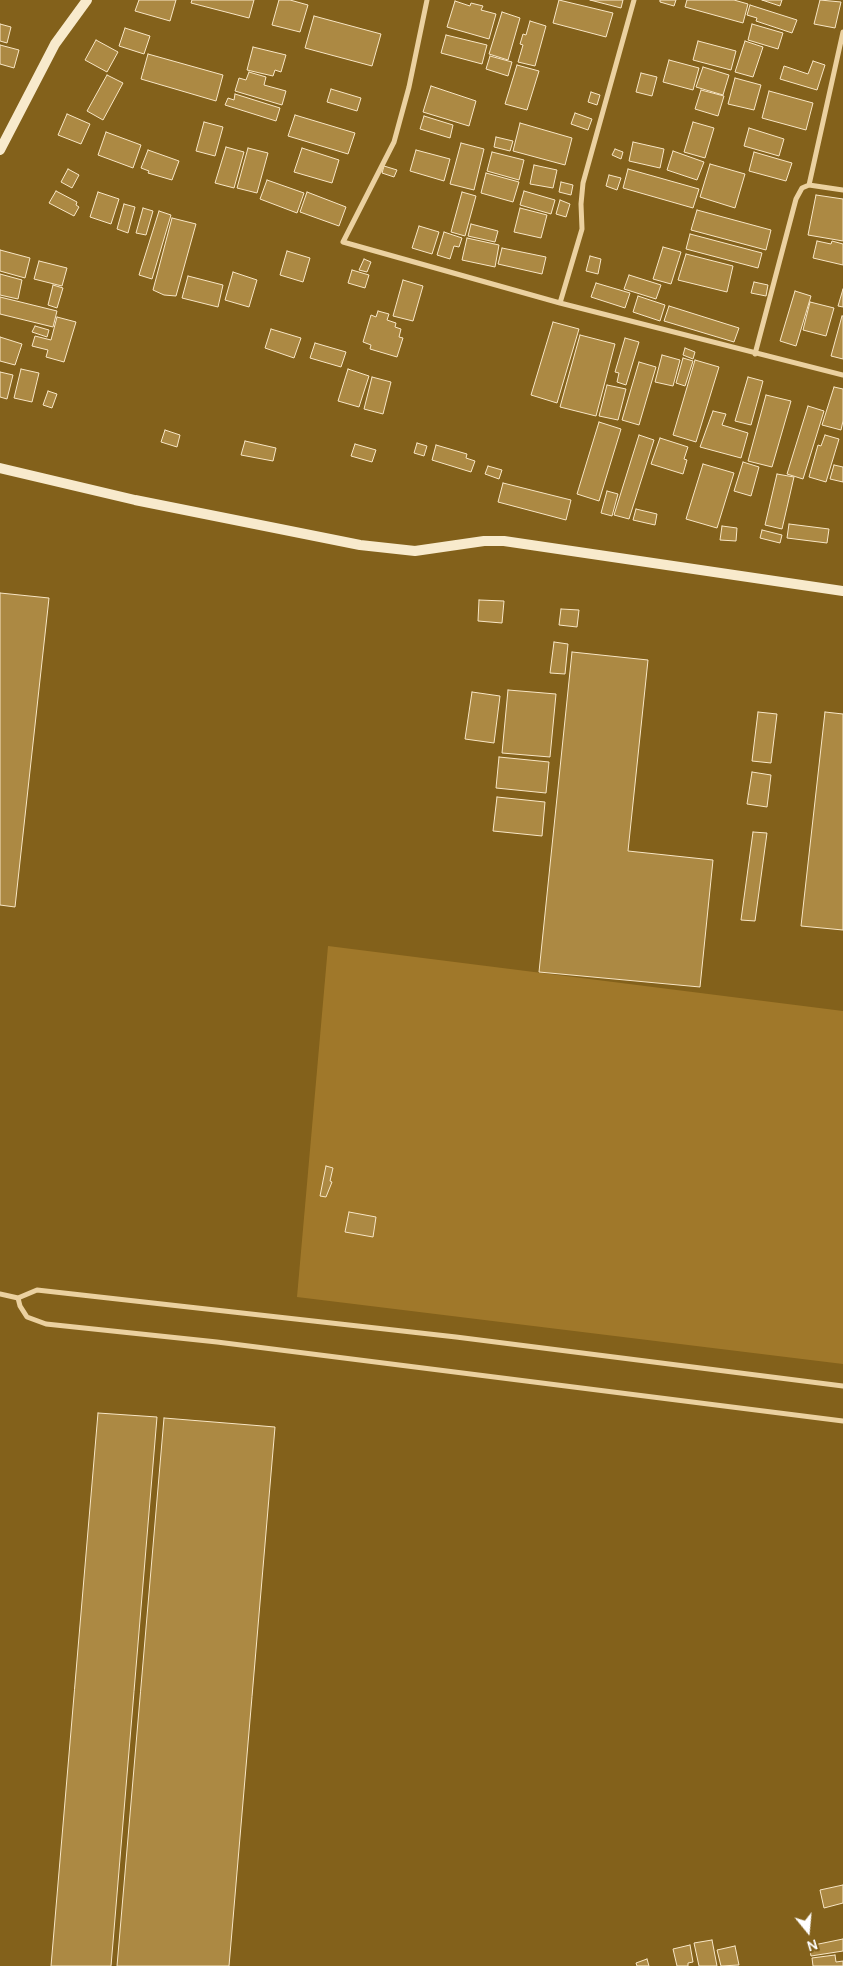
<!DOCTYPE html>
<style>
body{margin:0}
#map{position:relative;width:843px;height:1966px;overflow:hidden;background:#83611b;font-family:Manrope,sans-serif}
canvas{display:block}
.north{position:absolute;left:783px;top:1906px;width:50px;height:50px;-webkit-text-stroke:4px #83611b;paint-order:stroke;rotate:163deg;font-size:14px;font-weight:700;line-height:20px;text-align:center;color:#fff}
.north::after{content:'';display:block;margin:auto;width:18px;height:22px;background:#fff;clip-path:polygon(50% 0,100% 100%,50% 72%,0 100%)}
</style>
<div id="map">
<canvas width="843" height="1966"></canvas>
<div class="north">N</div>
</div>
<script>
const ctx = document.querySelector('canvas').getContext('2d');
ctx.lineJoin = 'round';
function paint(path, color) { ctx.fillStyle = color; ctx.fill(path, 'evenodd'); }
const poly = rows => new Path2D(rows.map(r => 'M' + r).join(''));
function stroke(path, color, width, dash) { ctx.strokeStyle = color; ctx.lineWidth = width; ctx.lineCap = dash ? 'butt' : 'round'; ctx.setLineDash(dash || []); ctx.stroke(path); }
const green = poly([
 [328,946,843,1011,843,1364,297,1297]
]);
const building = poly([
 [139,0,176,0,170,21,135,11,139,0],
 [192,0,254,0,249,18,191,3,192,0],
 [279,0,290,0,308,5,300,32,272,25,279,0],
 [559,0,613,13,606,37,553,23,559,0],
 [590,0,623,0,621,8,590,0],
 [660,0,676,0,674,6,660,2,660,0],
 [687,0,734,0,748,4,743,23,685,7,687,0],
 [762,0,782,0,780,6,762,0],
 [820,0,841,2,835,28,814,24,820,0],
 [455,1,470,6,471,3,483,6,481,10,496,14,489,39,447,27,455,1],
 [750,5,797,20,792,33,756,21,757,18,747,15,750,5],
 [502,12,520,18,508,60,489,54,502,12],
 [314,16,381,34,372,66,305,48,314,16],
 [530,21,546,26,535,66,518,62,523,45,520,44,523,34,526,35,530,21],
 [0,24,11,27,7,43,0,41,0,24],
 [752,24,783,33,778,49,748,40,752,24],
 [125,28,150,36,144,54,119,46,125,28],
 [446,35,487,45,482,64,441,53,446,35],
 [96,40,118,52,107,72,85,60,96,40],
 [698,41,736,51,731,70,693,60,698,41],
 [745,41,763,47,753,77,735,72,745,41],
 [0,45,19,50,14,68,0,64,0,45],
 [253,47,286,55,281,72,275,70,273,76,247,70,253,47],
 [148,54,223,75,216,101,141,79,148,54],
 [490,56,512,62,508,76,486,69,490,56],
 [669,60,699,68,693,90,663,82,669,60],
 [813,61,825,65,817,90,780,79,784,66,808,74,813,61],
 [517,65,539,71,527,110,505,104,517,65],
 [703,67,729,75,723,95,696,87,703,67],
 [249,72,266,77,264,85,286,91,282,105,235,91,239,78,246,80,249,72],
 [641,73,657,77,652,96,636,92,641,73],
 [107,75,123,83,103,120,87,111,107,75],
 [735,78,761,85,754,110,728,104,735,78],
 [431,86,476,101,469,126,423,112,431,86],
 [331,89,361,98,357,111,327,102,331,89],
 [701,90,724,96,718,116,695,109,701,90],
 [769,91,813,103,806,130,762,118,769,91],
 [591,92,600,95,597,105,588,102,591,92],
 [235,94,280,108,276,121,225,105,228,98,234,100,235,94],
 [575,113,592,119,588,130,571,124,575,113],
 [67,114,90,124,81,144,58,135,67,114],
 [295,115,355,133,348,154,288,136,295,115],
 [424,116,453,125,450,138,420,129,424,116],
 [204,122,223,127,215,156,196,151,204,122],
 [693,122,714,128,705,158,684,152,693,122],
 [520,123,572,138,565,165,513,151,520,123],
 [749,128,784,139,779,156,744,146,749,128],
 [106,132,141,145,133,168,98,155,106,132],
 [496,137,513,141,510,151,494,147,496,137],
 [633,142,664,149,660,168,629,161,633,142],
 [461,143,484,149,474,190,450,184,461,143],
 [226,147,244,152,234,188,215,183,226,147],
 [248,148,268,153,257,193,237,188,248,148],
 [302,148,339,160,332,183,294,172,302,148],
 [615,149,623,152,621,159,612,155,615,149],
 [148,150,179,161,172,180,148,173,149,171,141,168,148,150],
 [416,150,450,159,444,181,410,171,416,150],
 [673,151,704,162,697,180,667,170,673,151],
 [492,152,524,160,519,180,487,171,492,152],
 [754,152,792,163,786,181,749,171,754,152],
 [710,164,745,174,735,208,700,197,710,164],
 [534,165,557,170,553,188,530,184,534,165],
 [384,166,397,170,394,177,382,173,384,166],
 [68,169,79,175,72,188,61,182,68,169],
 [628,169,699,189,693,208,623,188,628,169],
 [486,173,519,182,513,202,481,193,486,173],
 [609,175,621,178,617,190,606,186,609,175],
 [267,180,304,193,297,213,260,199,267,180],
 [561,182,573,185,571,195,559,192,561,182],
 [56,191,77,202,76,205,79,207,74,216,49,203,56,191],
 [524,191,555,200,551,214,520,205,524,191],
 [98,192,119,199,111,224,90,217,98,192],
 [307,192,346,207,339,226,300,212,307,192],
 [462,192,476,196,465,236,451,232,462,192],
 [816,195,843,199,843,241,808,235,816,195],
 [560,200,570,204,566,217,556,214,560,200],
 [124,204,135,207,128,233,117,229,124,204],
 [143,208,153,211,146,235,136,233,143,208],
 [520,208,547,215,541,238,514,232,520,208],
 [697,210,771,230,766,250,691,230,697,210],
 [159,211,171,215,152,279,139,275,159,211],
 [172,218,196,224,176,296,164,295,153,290,172,218],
 [471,224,498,231,495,242,468,236,471,224],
 [419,226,439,232,432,254,412,248,419,226],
 [444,232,462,238,459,247,454,246,450,259,437,255,444,232],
 [690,234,762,253,758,268,686,249,690,234],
 [467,238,499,245,495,267,462,260,467,238],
 [817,241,831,244,832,241,843,244,843,265,813,258,817,241],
 [663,247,681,252,671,284,653,279,663,247],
 [502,248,546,257,542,274,498,264,502,248],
 [0,250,30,258,25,278,0,271,0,250],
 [287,251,310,258,303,282,280,275,287,251],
 [686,254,733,266,727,292,678,280,686,254],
 [590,256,601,259,598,274,586,271,590,256],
 [364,259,371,262,367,272,359,270,364,259],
 [39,261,67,268,62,286,34,279,39,261],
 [352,270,369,275,365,288,348,283,352,270],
 [233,272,257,280,249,307,225,300,233,272],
 [0,274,22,280,18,299,0,295,0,274],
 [629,275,661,285,656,299,624,289,629,275],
 [188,276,223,285,218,307,182,298,188,276],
 [403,280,423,286,413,321,393,316,403,280],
 [754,282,768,285,766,296,751,293,754,282],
 [596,283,630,293,625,308,591,297,596,283],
 [53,285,63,288,57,308,48,305,53,285],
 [843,289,843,307,838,306,843,289],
 [795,291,811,296,796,346,780,341,795,291],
 [638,296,665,305,660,321,633,312,638,296],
 [0,297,57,311,53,327,0,314,0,297],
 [810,302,834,308,826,336,803,330,810,302],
 [669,306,739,328,734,342,664,321,669,306],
 [378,311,389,314,387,320,396,323,395,327,401,329,399,337,403,338,397,357,370,349,371,345,363,342,371,315,376,317,378,311],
 [842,316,843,316,843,359,831,356,842,316],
 [57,317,76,322,64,362,46,357,48,350,32,346,35,336,51,340,57,317],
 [553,322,579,329,557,403,531,395,553,322],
 [35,326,49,330,47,337,32,332,35,326],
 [271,329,301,338,294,358,265,348,271,329],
 [580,335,615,344,596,416,560,407,580,335],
 [0,337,22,344,15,365,0,361,0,337],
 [625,338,639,342,626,385,617,382,619,373,615,372,625,338],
 [315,343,346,352,341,367,310,358,315,343],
 [685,348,695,352,693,359,683,355,685,348],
 [662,355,680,360,673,386,655,382,662,355],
 [683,358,693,361,685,386,676,383,683,358],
 [695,360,719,367,696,442,673,435,695,360],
 [639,362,656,367,639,425,622,420,639,362],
 [21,369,39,373,32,402,14,398,21,369],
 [348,369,369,376,359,407,338,401,348,369],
 [0,372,13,375,7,399,0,397,0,372],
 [372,377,391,382,383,414,364,409,372,377],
 [748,377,763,381,751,425,735,421,748,377],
 [607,385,626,389,618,420,599,416,607,385],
 [834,387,843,389,843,421,841,430,822,425,834,387],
 [48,391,57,394,52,408,43,405,48,391],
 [766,395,791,401,772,467,748,461,766,395],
 [808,406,824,411,803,479,787,474,808,406],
 [713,411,726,414,722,425,748,433,741,458,700,447,713,411],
 [599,422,621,429,599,501,577,494,599,422],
 [165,430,180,435,177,447,161,442,165,430],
 [639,435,654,440,629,519,614,515,639,435],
 [825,435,839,439,826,482,809,477,818,445,821,446,825,435],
 [660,438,688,447,684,459,687,460,683,474,651,464,660,438],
 [245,441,276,448,273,461,241,455,245,441],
 [417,443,427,446,424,456,414,453,417,443],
 [355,444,376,450,372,462,351,456,355,444],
 [436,445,467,454,466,458,475,461,471,472,432,460,436,445],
 [743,462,759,467,751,496,734,491,743,462],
 [703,464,734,473,717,528,686,519,703,464],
 [834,465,843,467,843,482,830,479,834,465],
 [488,466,502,470,499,479,485,474,488,466],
 [777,474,794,477,782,529,765,525,777,474],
 [503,483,571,500,566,520,498,502,503,483],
 [607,491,618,494,612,516,601,513,607,491],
 [636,509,657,514,655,525,633,520,636,509],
 [789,524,829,529,827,543,787,538,789,524],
 [722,526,737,528,736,541,720,540,722,526],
 [762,530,782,535,780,543,760,538,762,530],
 [0,593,49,598,15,907,0,905,0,593],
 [479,600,504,601,502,623,478,621,479,600],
 [561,609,579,610,577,627,559,625,561,609],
 [554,642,568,644,565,674,550,673,554,642],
 [572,652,648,660,628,851,713,860,700,987,539,972,572,652],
 [508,690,556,694,550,757,502,753,508,690],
 [472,692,500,696,494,743,465,739,472,692],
 [758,712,777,714,771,763,752,761,758,712],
 [825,712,843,714,843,930,801,926,825,712],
 [499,757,549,762,546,793,496,788,499,757],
 [752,772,771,775,767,807,747,804,752,772],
 [497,797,545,802,542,836,493,831,497,797],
 [753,832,767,833,755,921,741,920,753,832],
 [326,1166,333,1168,330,1181,332,1182,326,1197,320,1196,326,1166],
 [349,1212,376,1217,373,1237,345,1232,349,1212],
 [98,1413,157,1417,111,1966,51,1966,98,1413],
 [164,1418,275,1427,229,1966,117,1966,164,1418],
 [843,1885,843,1903,824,1908,820,1890,843,1885],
 [843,1939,843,1951,811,1956,809,1946,843,1939],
 [712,1940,717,1966,699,1966,694,1943,712,1940],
 [690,1945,693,1962,688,1963,688,1966,677,1966,673,1949,690,1945],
 [735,1946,739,1965,721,1966,717,1950,735,1946],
 [835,1955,836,1962,843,1961,843,1966,813,1966,812,1958,835,1955],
 [647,1959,649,1966,637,1966,636,1963,647,1959]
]);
const street = poly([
 [427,0,409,87,394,142,343,242,560,303,843,375],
 [809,185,843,32],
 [560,303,582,229,581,204,583,183,634,0],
 [755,354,796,199,802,188,809,185,843,190],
 [0,1294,18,1298,37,1290,456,1337,843,1386],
 [18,1298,20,1306,27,1317,46,1324,217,1342,843,1421]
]);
const secondary = poly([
 [0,150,55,44,87,0],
 [0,468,135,500,360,545,415,551,484,541,504,541,843,591]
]);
paint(green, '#a0782a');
paint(building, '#ac8943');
stroke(building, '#f8e6c5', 1);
stroke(street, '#ebd1a0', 5);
stroke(secondary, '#f8eacc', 10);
</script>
